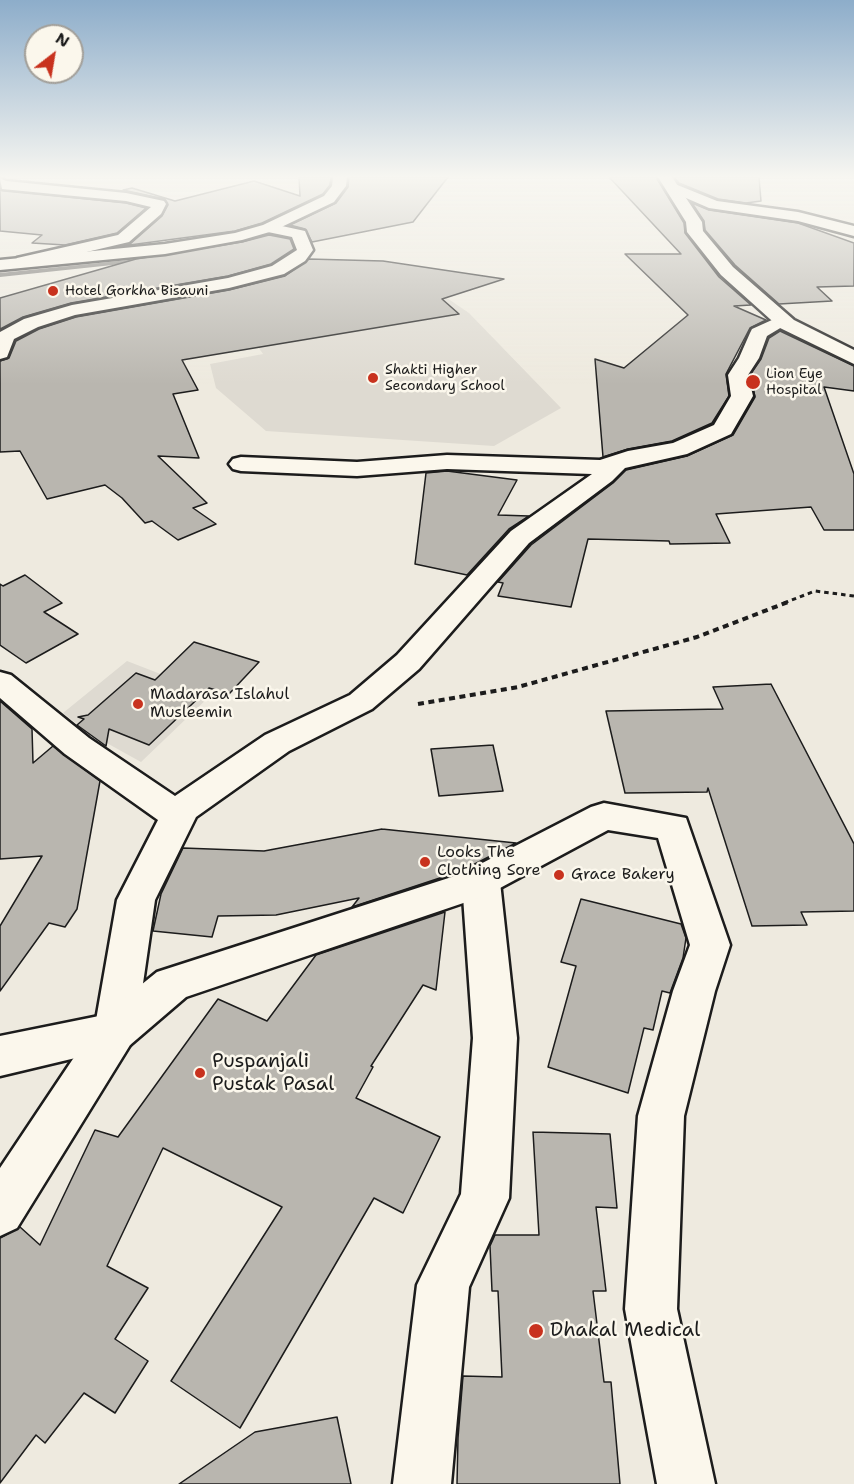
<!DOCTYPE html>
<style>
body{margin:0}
#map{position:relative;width:854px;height:1484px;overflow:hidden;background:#eeeadf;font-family:"Shantell Sans",sans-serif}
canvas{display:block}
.north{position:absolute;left:24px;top:24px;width:60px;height:60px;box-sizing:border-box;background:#fbf7ec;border:2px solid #a29f99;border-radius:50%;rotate:31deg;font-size:16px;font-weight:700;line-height:24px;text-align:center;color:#1c1c1c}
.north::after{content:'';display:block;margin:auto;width:21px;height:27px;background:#c8321e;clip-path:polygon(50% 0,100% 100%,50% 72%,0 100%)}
</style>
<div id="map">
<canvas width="854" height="1484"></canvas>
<div class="north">N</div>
</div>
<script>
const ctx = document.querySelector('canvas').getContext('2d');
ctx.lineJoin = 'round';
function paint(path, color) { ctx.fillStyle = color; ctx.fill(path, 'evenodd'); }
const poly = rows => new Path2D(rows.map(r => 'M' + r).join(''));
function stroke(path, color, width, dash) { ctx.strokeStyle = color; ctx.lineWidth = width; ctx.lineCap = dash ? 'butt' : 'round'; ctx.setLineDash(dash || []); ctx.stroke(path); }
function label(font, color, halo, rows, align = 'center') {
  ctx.font = font + ' "Shantell Sans",sans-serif'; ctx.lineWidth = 5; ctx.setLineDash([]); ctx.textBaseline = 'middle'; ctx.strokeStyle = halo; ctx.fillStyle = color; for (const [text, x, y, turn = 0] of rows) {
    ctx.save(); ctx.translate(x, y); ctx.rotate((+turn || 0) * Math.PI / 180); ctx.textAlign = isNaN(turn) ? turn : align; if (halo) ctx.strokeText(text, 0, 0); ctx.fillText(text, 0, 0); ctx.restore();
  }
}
const built = poly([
 [444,296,469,313,561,408,494,446,266,431,216,388,210,364,263,354,249,334],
 [127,661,212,694,141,762,87,732,63,713]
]);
const stream = poly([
 [148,258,150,261,0,277,0,273,148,258]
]);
const building = poly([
 [299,177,331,177,330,185,323,194,262,223,235,231,122,246,130,244,162,216,168,205,164,199,123,190,132,188,175,201,254,181,300,196,299,177],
 [349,177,448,177,413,222,312,242,305,229,290,225,336,203,348,187,349,177],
 [609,177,656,177,684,223,685,233,719,277,751,305,734,306,766,320,750,328,726,374,729,396,712,423,672,441,628,449,603,457,595,359,624,368,688,315,625,254,681,254,609,177],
 [674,177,759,177,761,201,746,203,718,199,679,183,674,177],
 [0,190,126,203,146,208,117,233,65,245,32,243,42,235,0,231,0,190],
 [692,203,709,210,798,223,854,243,854,286,817,287,832,301,779,304,735,265,705,230,704,221,692,203],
 [269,235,290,239,294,249,271,264,228,276,71,303,23,317,0,329,0,298,136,259,242,242,269,235],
 [309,259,383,261,504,279,442,299,459,314,182,360,198,390,173,394,199,458,158,456,207,503,193,508,216,524,178,540,152,521,145,523,122,498,105,485,47,499,20,451,0,452,0,361,9,358,16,341,39,329,76,317,229,290,285,276,309,259],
 [780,331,854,366,854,391,824,387,854,474,854,530,824,530,811,507,716,514,730,543,670,544,669,541,588,539,571,607,498,596,503,583,498,582,531,545,613,483,626,470,687,456,733,435,755,397,750,375,761,359,769,338,780,331],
 [447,471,517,480,498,515,529,516,509,529,467,575,415,564,426,473,447,471],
 [25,575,62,603,44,612,78,634,26,663,0,645,0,584,3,586,25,575],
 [194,642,259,662,229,694,209,688,149,745,109,729,106,746,77,725,84,719,78,717,88,715,136,673,155,680,194,642],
 [771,684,854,844,854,911,801,912,807,925,752,926,708,788,707,792,625,793,606,711,723,709,713,687,771,684],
 [0,701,32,729,33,763,53,746,100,781,77,909,65,927,49,923,0,991,0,926,42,856,0,859,0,701],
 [493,745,503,791,439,796,431,749,493,745],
 [382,829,516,843,461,871,352,907,359,898,276,915,218,916,212,937,153,931,161,894,183,848,264,851,382,829],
 [581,899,681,924,686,938,683,958,670,993,662,991,653,1030,644,1028,628,1093,548,1067,576,966,561,962,581,899],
 [445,912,436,990,423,985,371,1066,373,1067,356,1098,440,1137,403,1213,374,1198,240,1428,171,1381,282,1207,163,1148,107,1266,148,1288,115,1339,148,1361,115,1413,84,1393,45,1443,36,1435,0,1483,0,1238,20,1227,40,1245,95,1130,118,1137,218,999,267,1021,316,955,445,912],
 [533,1132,610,1134,617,1208,596,1207,606,1291,593,1291,604,1382,611,1382,620,1484,457,1484,458,1438,463,1376,502,1377,498,1291,492,1291,490,1246,495,1235,539,1235,533,1132],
 [337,1417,351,1484,179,1484,255,1432,337,1417]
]);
const pathFar1 = poly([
 [784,603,815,591,854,596]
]);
const path = poly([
 [418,704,518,687,697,637,788,602]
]);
const street = poly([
 [0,178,6,181,126,193,164,201,166,204,161,214,129,242,23,267,15,262,17,258,118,235,151,207,126,201,2,189,0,178],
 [675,184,717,201,798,212,854,226,854,236,798,221,709,208,670,191,670,185,675,184],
 [268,223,305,231,313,250,305,261,284,274,229,288,75,315,38,327,14,339,7,357,0,359,0,332,24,319,72,305,228,278,272,266,297,250,292,237,263,231,260,228,268,223],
 [783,315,792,321,767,336,759,358,748,375,753,396,731,434,687,454,625,468,612,481,529,543,419,669,372,709,289,751,196,817,155,900,136,1032,130,1045,17,1228,0,1236,0,1168,95,1026,117,900,158,820,65,754,0,698,0,672,11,675,89,738,175,796,265,735,350,695,397,655,511,531,592,474,447,469,357,476,241,471,233,469,229,464,233,459,241,457,357,462,447,455,600,460,628,451,673,443,714,425,731,396,728,375,739,358,750,333,752,329,783,315],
 [481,867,494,872,500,882,517,1038,509,1198,469,1287,451,1484,393,1484,417,1285,461,1194,473,1038,462,882,468,872,481,867]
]);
const secondary = poly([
 [658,177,672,177,702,222,703,231,733,267,794,320,854,350,854,364,780,328,721,275,687,232,686,222,658,177],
 [604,803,686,818,730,945,715,991,684,1116,677,1309,715,1484,657,1484,625,1309,638,1116,673,991,690,945,658,838,608,830,487,895,186,997,130,1045,0,1076,0,1036,104,1015,157,972,461,874,591,807,604,803]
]);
const primary = poly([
 [333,177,347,177,346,186,334,202,273,231,242,240,165,254,0,270,0,260,165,244,235,233,263,225,324,196,332,186,333,177]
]);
const markers = [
 [53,291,6,"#c8321e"],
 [373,378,6,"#c8321e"],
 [753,382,8,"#c8321e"],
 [138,704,6,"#c8321e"],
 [425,862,6,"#c8321e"],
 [559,875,6,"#c8321e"],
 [200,1073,6,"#c8321e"],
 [536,1331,8,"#c8321e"]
];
const farPoinames = [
 ["Hotel Gorkha Bisauni",65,291],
 ["Shakti Higher",385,370],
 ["Secondary School",385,386],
 ["Lion Eye",766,374],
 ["Hospital",766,390]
];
const poiNames = [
 ["Madarasa Islahul",150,695],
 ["Musleemin",150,713],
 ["Looks The",437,853],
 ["Clothing Sore",437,871],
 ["Grace Bakery",571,875]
];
const nearPoinames = [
 ["Puspanjali",212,1062],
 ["Pustak Pasal",212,1085],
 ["Dhakal Medical",550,1331]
];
paint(built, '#dedad1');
paint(stream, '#6f6d69');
paint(building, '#b9b6af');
stroke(building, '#1c1c1c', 1.5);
stroke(street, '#1c1c1c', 5);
stroke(secondary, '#1c1c1c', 5);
stroke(primary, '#1c1c1c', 5);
stroke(pathFar1, '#1c1c1c', 3, [4.5, 4]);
stroke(path, '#1c1c1c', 4, [6, 4.5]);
paint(street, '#fbf7ec');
paint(secondary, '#fbf7ec');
paint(primary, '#fbf7ec');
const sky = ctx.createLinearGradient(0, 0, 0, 384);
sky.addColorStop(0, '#8dadca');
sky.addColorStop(0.46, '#f7f6f1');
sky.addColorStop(1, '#f7f6f100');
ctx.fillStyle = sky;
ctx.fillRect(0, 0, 854, 384);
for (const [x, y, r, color] of markers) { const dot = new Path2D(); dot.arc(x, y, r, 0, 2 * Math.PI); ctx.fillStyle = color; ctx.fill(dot); stroke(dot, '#fbf7ec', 2); }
label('14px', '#1c1c1c', '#fbf7ec', farPoinames, 'left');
label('16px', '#1c1c1c', '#fbf7ec', poiNames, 'left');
label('20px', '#1c1c1c', '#fbf7ec', nearPoinames, 'left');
</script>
